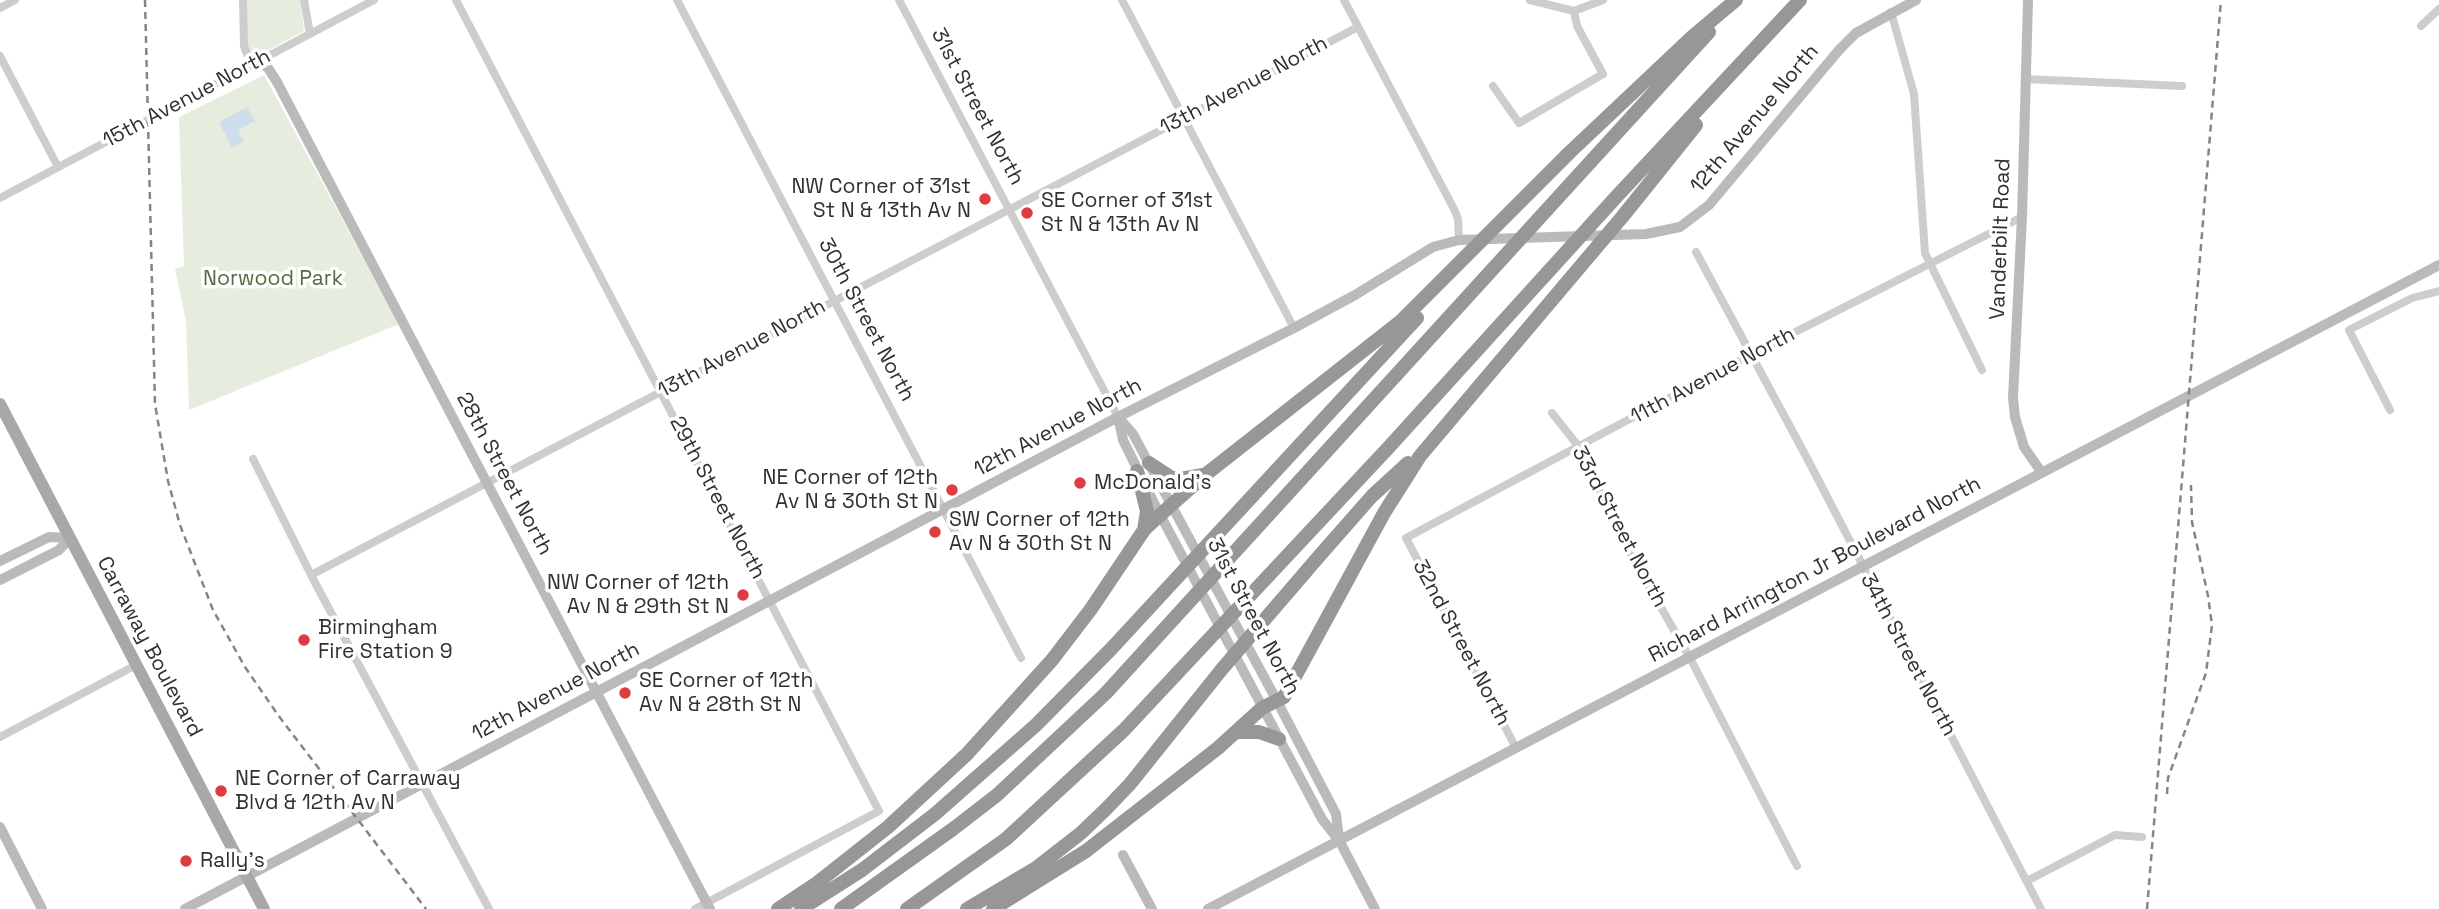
<!DOCTYPE html>
<style>
body{margin:0}
canvas{display:block;background:#fff}
</style>
<canvas width="2439" height="909"></canvas>
<script>
const ctx = document.querySelector('canvas').getContext('2d');
ctx.lineJoin = 'round';
function paint(path, color) { ctx.fillStyle = color; ctx.fill(path, 'evenodd'); }
const poly = rows => new Path2D(rows.map(r => 'M' + r).join(''));
function stroke(path, color, width, dash) { ctx.strokeStyle = color; ctx.lineWidth = width; ctx.lineCap = dash ? 'butt' : 'round'; ctx.setLineDash(dash || []); ctx.stroke(path); }
function label(font, color, halo, rows, align = 'center') {
  ctx.font = font + ' "Space Grotesk",sans-serif'; ctx.lineWidth = 7; ctx.setLineDash([]); ctx.textBaseline = 'middle'; ctx.strokeStyle = halo; ctx.fillStyle = color; for (const [text, x, y, turn = 0] of rows) {
    ctx.save(); ctx.translate(x, y); ctx.rotate((+turn || 0) * Math.PI / 180); ctx.textAlign = isNaN(turn) ? turn : align; if (halo) ctx.strokeText(text, 0, 0); ctx.fillText(text, 0, 0); ctx.restore();
  }
}
const green = poly([
 [243,0,300,0,304,31,259,55,247,54],
 [264,75,399,324,189,410,186,321,175,269,184,266,179,117]
]);
const water = poly([
 [247,107,255,121,238,130,244,141,232,148,219,122]
]);
const street = poly([
 [243,0,244,46,247,54,258,61],
 [304,0,310,34],
 [456,0,879,811,695,909],
 [677,0,1021,658],
 [899,0,1118,417],
 [1122,0,1294,328],
 [1344,0,1455,211,1458,219,1459,240],
 [1530,0,1574,11],
 [0,8,15,0],
 [1574,11,1603,0],
 [1891,12,1914,94,1925,253,1982,370],
 [2421,26,2439,9],
 [0,56,58,167],
 [2025,79,2182,86],
 [1493,86,1519,123,1603,74,1577,26,1574,11],
 [0,198,374,0],
 [1696,252,1808,460,2041,909],
 [2390,410,2349,330,2412,298,2439,291],
 [1552,413,1579,447,1628,550,1690,658,1797,866],
 [253,459,311,575,489,909],
 [311,575,1358,27],
 [0,737,136,665],
 [1516,748,1406,538,1750,355,2022,217],
 [2027,881,2115,835,2142,837]
]);
const secondary = poly([
 [2028,0,2022,217,2013,398,2015,417,2024,447,2042,473],
 [258,61,268,68,277,82,710,909],
 [1118,417,1123,440,1155,505,1322,819,1340,842,1375,909],
 [1119,418,1133,434,1277,701,1336,814,1339,839],
 [0,561,49,537,70,538],
 [0,580,59,550,70,538],
 [0,827,42,909],
 [1123,855,1152,909],
 [185,909,1118,417,1294,328,1355,295,1433,247,1459,240,1646,234,1680,227,1709,205,1839,50,1856,33,1916,0],
 [1208,909,2439,265]
]);
const primary = poly([
 [0,404,264,909]
]);
const highway = poly([
 [1149,463,1172,478,1180,479,1203,475],
 [1137,471,1147,511,1144,530],
 [1238,732,1259,732,1279,739],
 [778,909,817,883,888,827,967,754,1052,660,1091,609,1144,530,1160,515,1205,475,1401,321,1570,152,1693,36,1736,0],
 [801,909,862,870,935,814,1036,725,1112,648,1417,318],
 [841,909,953,829,997,795,1106,693,1709,32],
 [907,909,1006,839,1124,730,1389,447,1617,196,1800,0],
 [967,909,1036,868,1081,833,1106,809,1130,784,1222,669,1321,554,1372,496,1408,463],
 [993,909,1086,851,1218,748,1262,708,1284,697,1384,513,1420,456,1623,216,1696,125]
]);
const rail = poly([
 [145,0,155,404,168,481,180,525,213,610,245,667,278,715,426,909],
 [2167,794,2168,778,2206,673,2212,625,2208,596,2192,522,2191,485],
 [2147,909,2221,0]
]);
const markers = [
 [985,199,7,"#de3b43"],
 [1027,213,7,"#de3b43"],
 [1080,483,7,"#de3b43"],
 [952,490,7,"#de3b43"],
 [935,532,7,"#de3b43"],
 [743,595,7,"#de3b43"],
 [304,640,7,"#de3b43"],
 [625,693,7,"#de3b43"],
 [221,791,7,"#de3b43"],
 [186,861,7,"#de3b43"]
];
const streetNames = [
 ["13th Avenue North",1244,86,-28],
 ["15th Avenue North",187,99,-28],
 ["31st Street North",977,107,62],
 ["12th Avenue North",1755,119,-50],
 ["Vanderbilt Road",2001,239,-88],
 ["30th Street North",866,320,62],
 ["13th Avenue North",742,349,-28],
 ["11th Avenue North",1713,376,-28],
 ["12th Avenue North",1058,428,-28],
 ["28th Street North",504,474,62],
 ["29th Street North",717,498,62],
 ["33rd Street North",1619,527,62],
 ["Richard Arrington Jr Boulevard North",1815,570,-28],
 ["31st Street North",1253,617,62],
 ["32nd Street North",1461,643,62],
 ["Carraway Boulevard",149,647,62],
 ["34th Street North",1908,655,62],
 ["12th Avenue North",556,692,-28]
];
const poiNames = [
 ["NW Corner of 31st",971,187,"right"],
 ["St N & 13th Av N",971,211,"right"],
 ["SE Corner of 31st",1041,201],
 ["St N & 13th Av N",1041,225],
 ["NE Corner of 12th",938,478,"right"],
 ["Av N & 30th St N",938,502,"right"],
 ["McDonald's",1094,483],
 ["SW Corner of 12th",949,520],
 ["Av N & 30th St N",949,544],
 ["NW Corner of 12th",729,583,"right"],
 ["Av N & 29th St N",729,607,"right"],
 ["Birmingham",318,628],
 ["Fire Station 9",318,652],
 ["SE Corner of 12th",639,681],
 ["Av N & 28th St N",639,705],
 ["NE Corner of Carraway",235,779],
 ["Blvd & 12th Av N",235,803],
 ["Rally's",200,861]
];
const parkNames = [
 ["Norwood Park",273,279]
];
paint(green, '#e6eddf');
paint(water, '#ccdfeb');
stroke(street, '#cdcdcd', 8);
stroke(secondary, '#bababa', 10);
stroke(primary, '#a8a8a8', 12);
stroke(highway, '#979797', 14);
stroke(rail, '#858585', 2.5, [7, 5]);
for (const [x, y, r, color] of markers) { const dot = new Path2D(); dot.arc(x, y, r, 0, 2 * Math.PI); ctx.fillStyle = color; ctx.fill(dot); stroke(dot, '#fff', 2.5); }
label('21px', '#303030', '#fff', streetNames);
label('21px', '#303030', '#fff', poiNames, 'left');
label('21px', '#526b3f', '#fff', parkNames);
</script>
